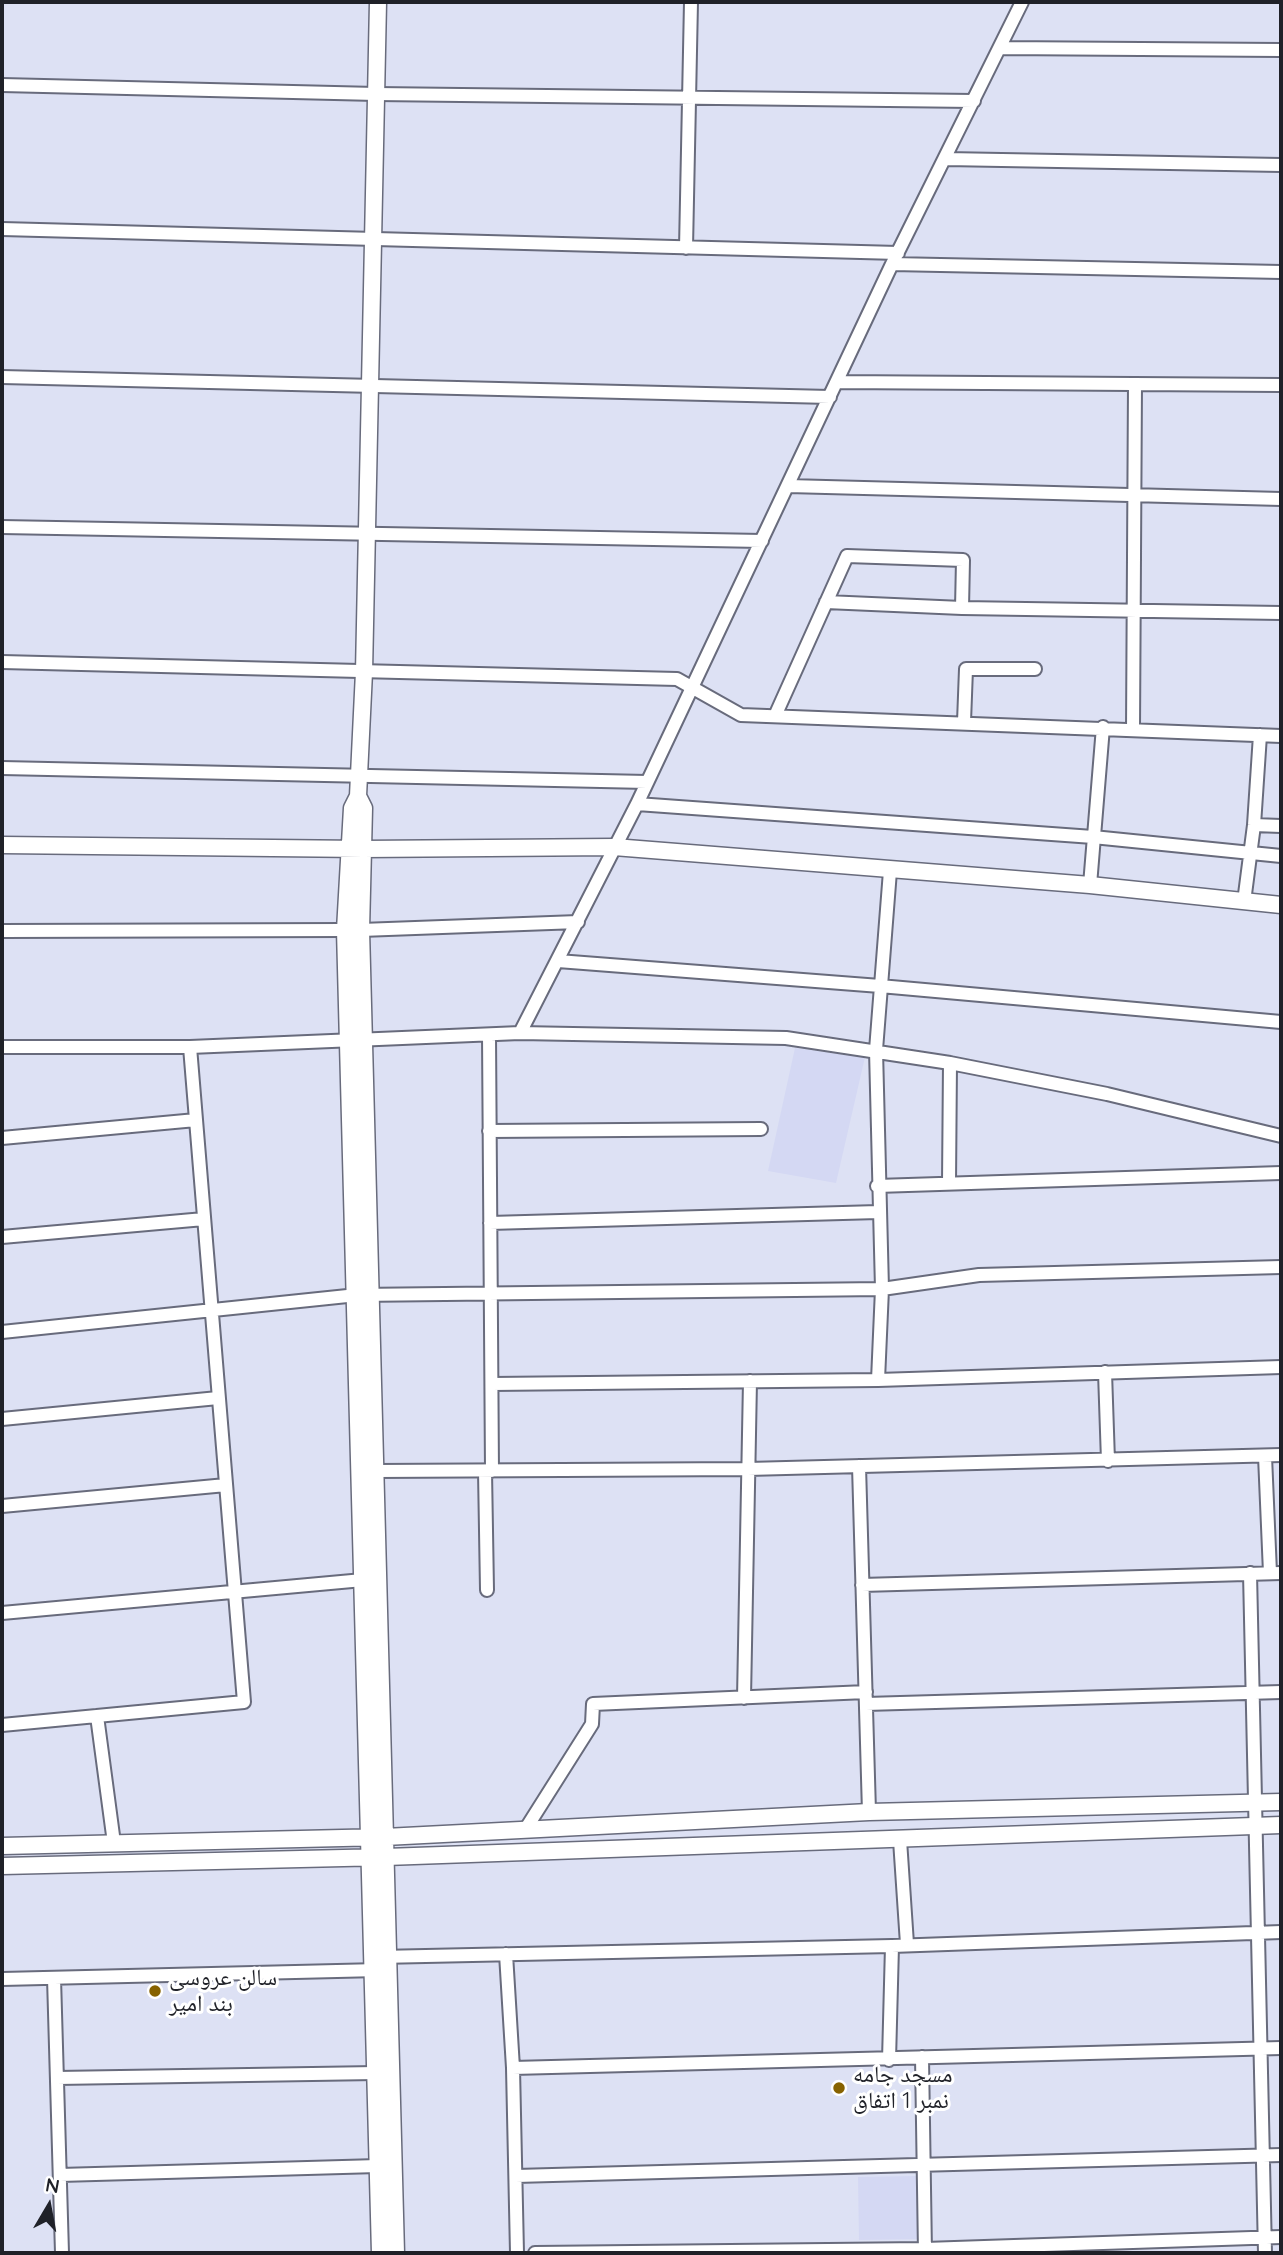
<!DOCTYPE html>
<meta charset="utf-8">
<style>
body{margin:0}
#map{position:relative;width:1283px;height:2255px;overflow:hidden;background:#dde1f4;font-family:Quicksand,sans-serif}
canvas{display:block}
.frame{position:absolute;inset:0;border:4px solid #1f2128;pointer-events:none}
.north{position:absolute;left:14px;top:2171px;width:70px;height:70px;-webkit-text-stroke:5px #fff;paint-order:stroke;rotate:10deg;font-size:19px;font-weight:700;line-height:28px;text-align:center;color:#1f2128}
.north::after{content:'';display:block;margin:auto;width:24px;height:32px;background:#1f2128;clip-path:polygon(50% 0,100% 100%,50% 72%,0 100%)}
</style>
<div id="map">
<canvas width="1283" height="2255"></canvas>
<div class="frame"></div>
<div class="north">N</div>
</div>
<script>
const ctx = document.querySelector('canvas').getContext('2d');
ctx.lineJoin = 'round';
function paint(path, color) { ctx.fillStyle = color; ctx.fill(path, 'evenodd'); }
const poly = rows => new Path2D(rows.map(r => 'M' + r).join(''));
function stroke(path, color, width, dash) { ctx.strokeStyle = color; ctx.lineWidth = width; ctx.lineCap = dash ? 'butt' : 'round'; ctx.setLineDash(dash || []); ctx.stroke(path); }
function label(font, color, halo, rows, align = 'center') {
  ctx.font = font + ' Quicksand,"Noto Naskh Arabic",sans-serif'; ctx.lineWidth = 6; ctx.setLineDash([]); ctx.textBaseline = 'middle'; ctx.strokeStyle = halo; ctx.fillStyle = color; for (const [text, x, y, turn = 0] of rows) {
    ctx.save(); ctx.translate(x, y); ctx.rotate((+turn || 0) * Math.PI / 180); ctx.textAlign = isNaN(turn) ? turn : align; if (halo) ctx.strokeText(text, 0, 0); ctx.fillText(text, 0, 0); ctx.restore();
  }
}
const built = poly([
 [795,1048,865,1057,836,1183,768,1171],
 [917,2176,919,2239,859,2240,858,2177]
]);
const minor = poly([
 [1001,48,1281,50],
 [2,85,376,94,974,101],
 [946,159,1281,165],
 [2,229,898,253],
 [686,248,691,2],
 [892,264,1281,272],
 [2,377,830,397],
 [838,382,1281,385],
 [788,486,1281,499],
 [2,527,762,541],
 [826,602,962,608,1281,613],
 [2,662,677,679,741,715,1281,736],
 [775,716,847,556,963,560,962,608],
 [964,722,966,669,1035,669],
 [1133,729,1135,384],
 [2,768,647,782],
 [637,804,1093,837,1281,856],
 [1254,825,1281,826],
 [1090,885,1103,727],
 [1244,902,1254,825,1260,735],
 [361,930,578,922],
 [2,931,345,930],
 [558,961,880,986,1281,1022],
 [520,1033,637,804,892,264,1022,2],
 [489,1035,492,1471],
 [2,1047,190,1047,520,1033,786,1038,950,1063,1107,1094,1281,1136],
 [489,1131,761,1129],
 [2,1138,196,1120],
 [949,1183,950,1063],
 [877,1186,1281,1173],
 [490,1223,878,1212],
 [2,1237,204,1219],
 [2,1332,357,1295,882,1289,979,1275,1281,1267],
 [1105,1372,1108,1461],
 [878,1380,882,1289,876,1050,890,871],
 [492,1384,878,1380,1281,1367],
 [2,1419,218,1398],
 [1265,1456,1270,1573],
 [859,1466,869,1812],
 [376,1471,748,1469,1281,1455],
 [485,1471,487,1590],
 [2,1506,226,1485],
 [1250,1573,1265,2253],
 [862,1585,1281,1573],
 [2,1613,363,1580],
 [744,1698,750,1381],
 [866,1704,1281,1692],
 [97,1716,114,1843],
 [2,1725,244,1702,190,1047],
 [525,1830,592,1724,593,1704,866,1692],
 [900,1840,907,1944],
 [506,1954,513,2068,517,2253],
 [379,1957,892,1946,1281,1932],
 [54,1978,62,2253],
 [2,1979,379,1970],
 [922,2057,925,2253],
 [889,2060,892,1946],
 [513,2068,1281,2048],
 [57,2078,376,2073],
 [60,2175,378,2166],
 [516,2176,1281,2155],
 [535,2253,925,2249,1281,2237]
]);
const major = poly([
 [378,2,364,672,358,796,352,808,345,930,380,2253],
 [358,796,364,808,361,930,396,2253],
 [2,845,363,849,614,847,1090,885,1281,905],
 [2,1846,385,1837,869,1812,1281,1802],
 [2,1866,386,1857,1281,1825]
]);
const markers = [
 [155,1991,7,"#876200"],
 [839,2088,7,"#876200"]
];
const poiNames = [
 ["سالن عروسی",169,1978],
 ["بند امیر",169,2004],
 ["مسجد جامه",853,2075],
 ["نمبر 1 اتفاق",853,2101]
];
paint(built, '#d4d8f3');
stroke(minor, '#686b7c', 16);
stroke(major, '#686b7c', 19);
stroke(minor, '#fff', 12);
stroke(major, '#fff', 16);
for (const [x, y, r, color] of markers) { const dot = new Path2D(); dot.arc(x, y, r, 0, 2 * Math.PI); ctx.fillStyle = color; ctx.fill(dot); stroke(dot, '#fff', 2.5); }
label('23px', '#1f2128', '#fff', poiNames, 'left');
</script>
